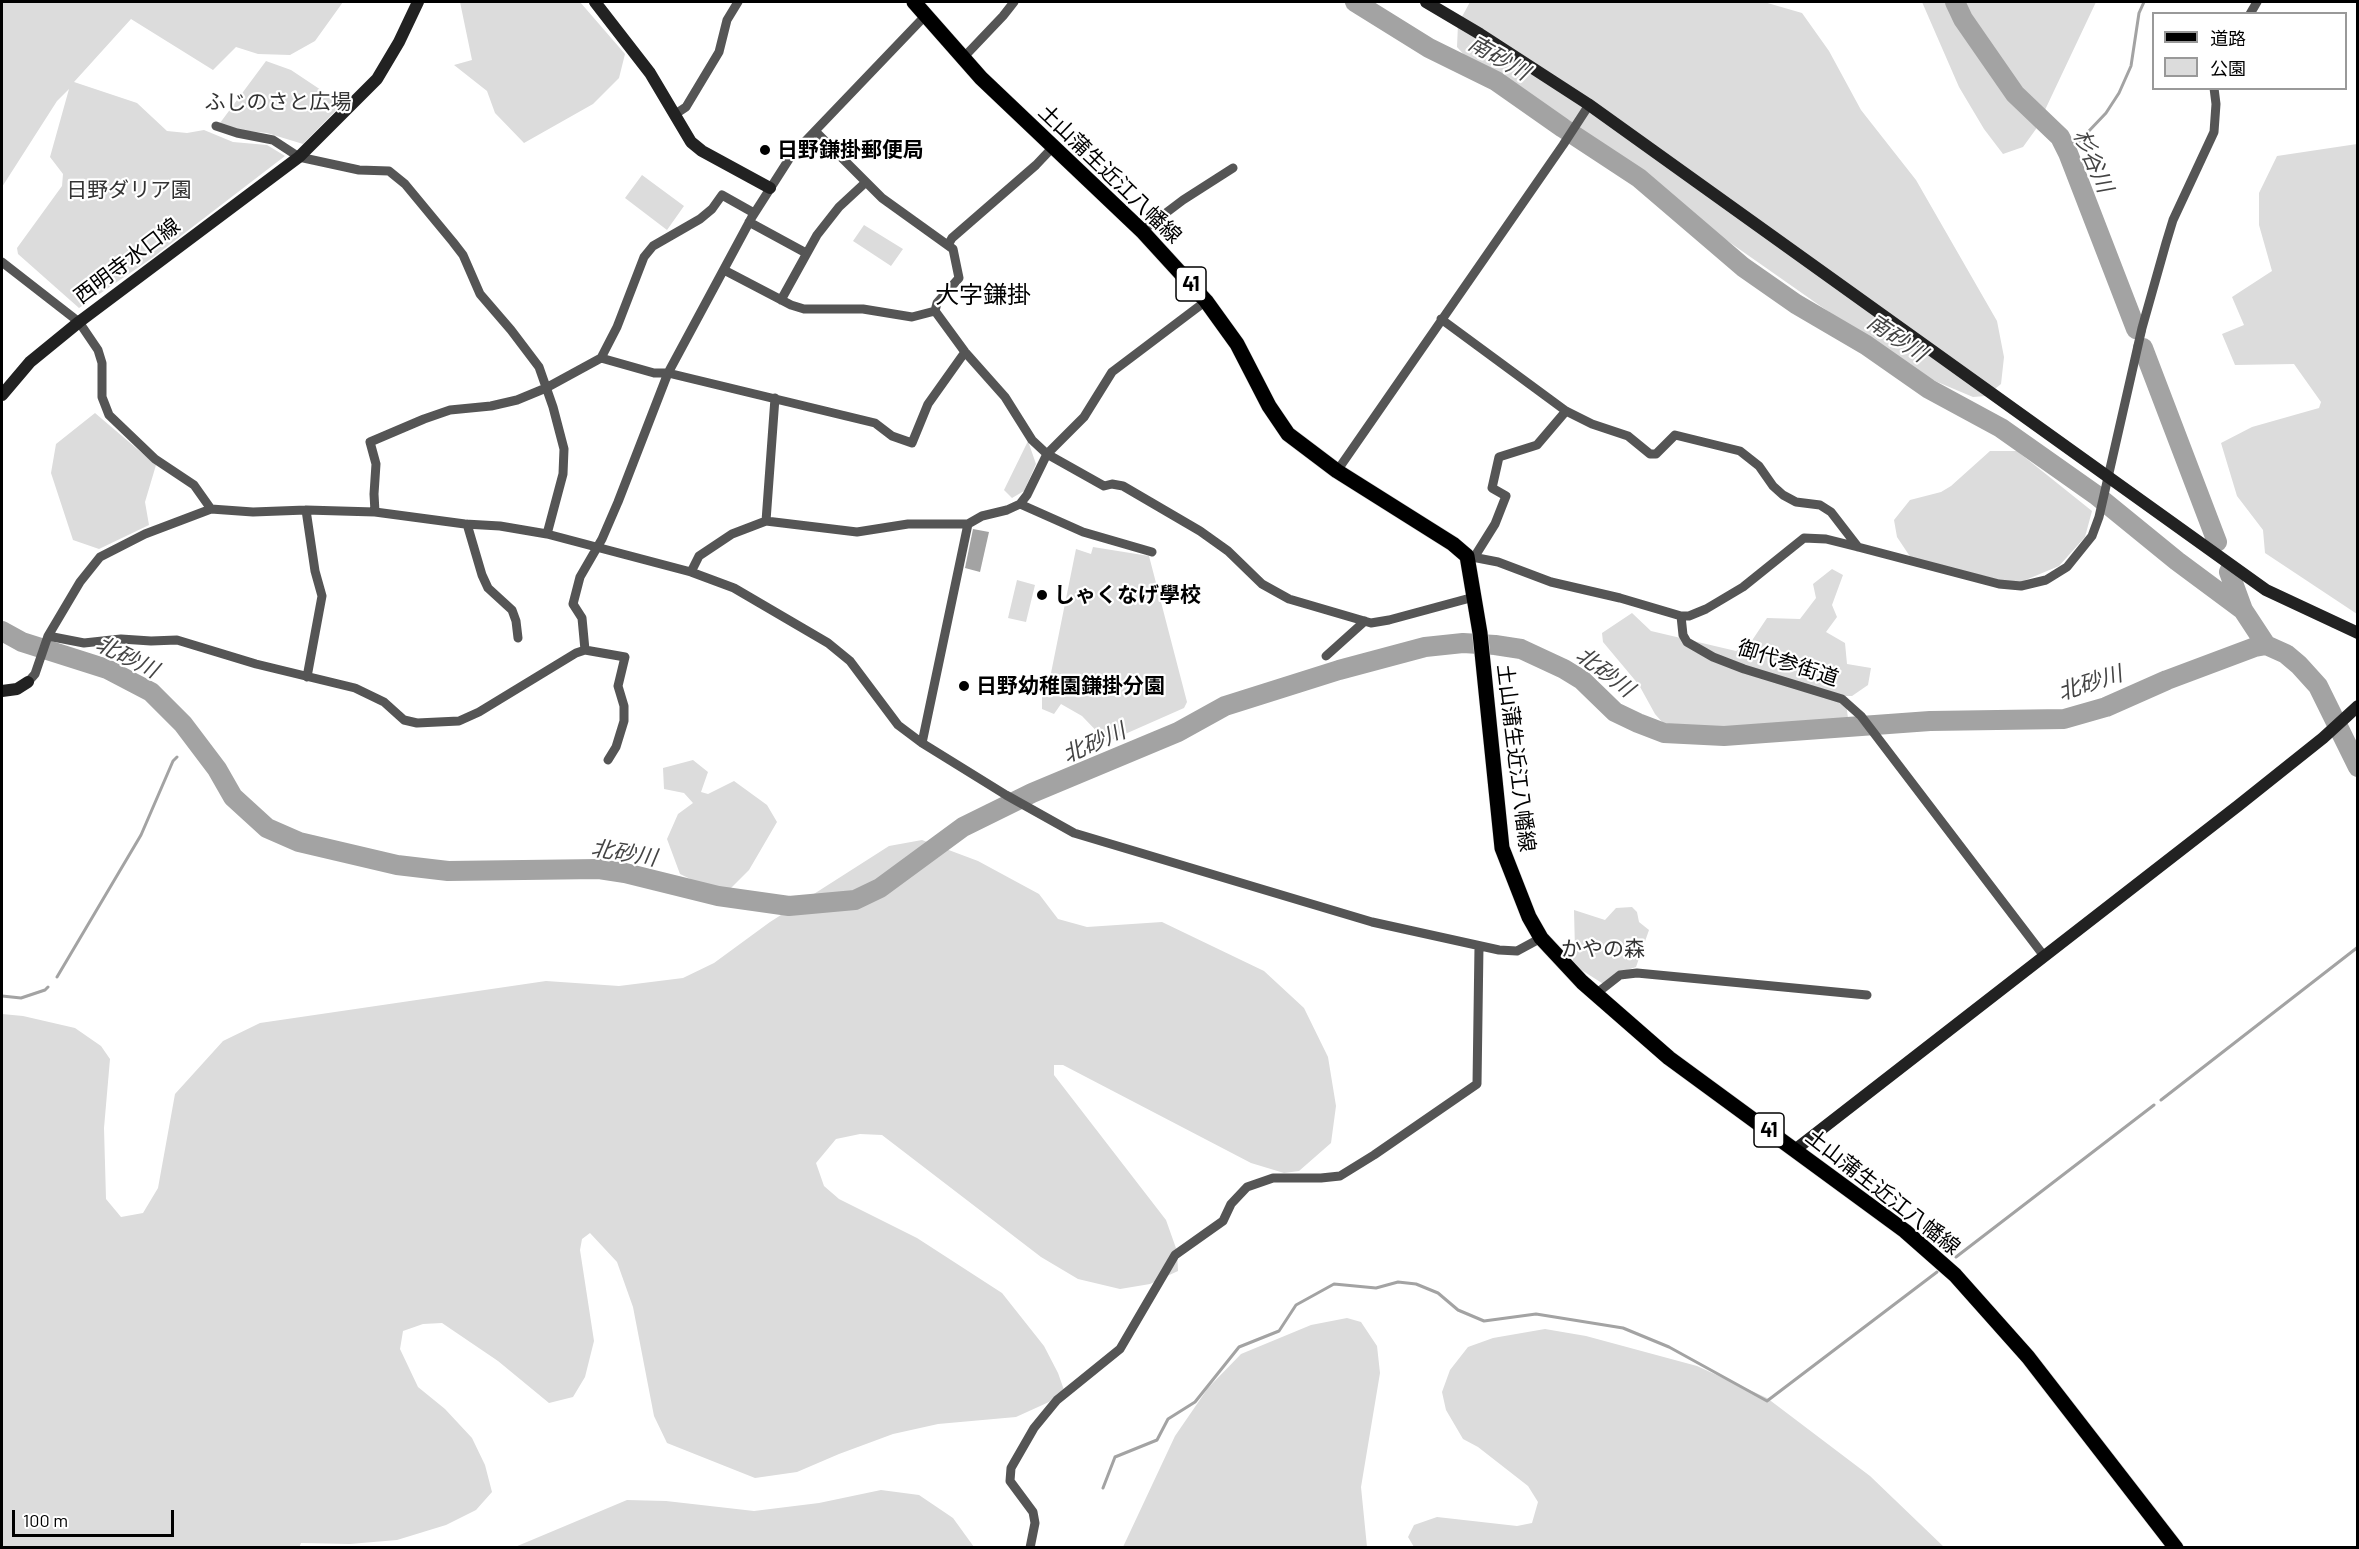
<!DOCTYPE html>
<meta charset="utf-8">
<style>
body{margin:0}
#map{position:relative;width:2359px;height:1549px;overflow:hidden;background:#fff;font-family:Barlow,"Noto Sans JP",sans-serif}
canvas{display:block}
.frame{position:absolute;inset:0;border:3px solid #000;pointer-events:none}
.legend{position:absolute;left:2152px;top:12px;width:195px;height:78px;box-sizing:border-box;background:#fff;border:2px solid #999;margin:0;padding:8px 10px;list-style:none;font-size:18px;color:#000}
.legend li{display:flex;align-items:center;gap:12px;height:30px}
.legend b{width:30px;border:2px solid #999}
.scale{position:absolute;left:12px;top:1510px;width:162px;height:27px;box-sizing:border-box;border:3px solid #000;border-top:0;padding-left:8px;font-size:18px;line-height:21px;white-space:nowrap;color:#000;-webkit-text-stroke:4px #fff;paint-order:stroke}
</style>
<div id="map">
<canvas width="2359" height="1549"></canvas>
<div class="frame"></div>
<ul class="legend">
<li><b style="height:8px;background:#000"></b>道路</li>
<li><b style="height:16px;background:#dcdcdc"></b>公園</li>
</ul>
<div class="scale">100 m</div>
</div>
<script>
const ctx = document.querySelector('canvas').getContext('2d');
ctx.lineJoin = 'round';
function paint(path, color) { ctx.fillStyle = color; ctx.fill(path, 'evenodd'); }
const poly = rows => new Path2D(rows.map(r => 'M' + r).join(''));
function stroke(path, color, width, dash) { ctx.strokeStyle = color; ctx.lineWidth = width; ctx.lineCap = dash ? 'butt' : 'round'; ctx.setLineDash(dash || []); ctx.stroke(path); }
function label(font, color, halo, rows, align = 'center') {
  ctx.font = font + ' Barlow,"Noto Sans JP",sans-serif'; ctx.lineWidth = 4.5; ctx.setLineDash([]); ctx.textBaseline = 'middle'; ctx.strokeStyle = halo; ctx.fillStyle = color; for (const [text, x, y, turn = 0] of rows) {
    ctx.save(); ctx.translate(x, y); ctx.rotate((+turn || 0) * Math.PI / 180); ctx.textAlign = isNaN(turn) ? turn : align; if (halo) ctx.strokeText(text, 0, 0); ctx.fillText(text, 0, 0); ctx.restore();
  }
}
const green = poly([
 [2,2,343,2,315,41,290,55,258,54,236,47,213,70,131,19,74,82,137,103,167,131,187,133,204,130,233,142,267,145,285,156,152,258,79,308,18,254,17,248,62,186,63,174,50,157,69,89,57,101,2,187],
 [460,2,580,2,625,54,619,78,593,104,524,143,495,113,487,91,454,65,472,60],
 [1470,2,1764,2,1802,13,1829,51,1861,110,1916,180,1997,321,2004,357,2001,384,1986,396,1973,397,1916,373,1468,59,1457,47,1458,24],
 [1922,2,2096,2,2036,129,2023,147,2003,154,1984,129,1959,87],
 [266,61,291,70,342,104,303,144,267,133,238,130,220,123],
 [2357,144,2358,144,2357,614,2265,553,2263,530,2237,496,2221,443,2252,427,2319,408,2321,402,2294,364,2235,365,2222,334,2244,325,2232,297,2272,271,2259,225,2259,193,2277,156],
 [642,175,684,206,667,230,625,198],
 [864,225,903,249,891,266,853,241],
 [95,413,156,465,145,502,149,525,99,549,73,540,51,473,56,444],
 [1028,441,1036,464,1024,491,1012,498,1004,490],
 [1990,451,2017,451,2092,511,2085,537,2059,566,2016,584,1911,558,1897,537,1894,520,1910,500,1941,492,1951,486],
 [1093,547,1149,556,1187,702,1184,708,1107,742,1082,716,1061,704,1054,714,1042,709,1042,694,1050,678,1076,549,1091,554],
 [1832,569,1843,575,1832,605,1837,617,1826,632,1845,643,1847,664,1871,668,1868,685,1852,696,1845,696,1848,718,1737,732,1670,731,1655,714,1639,685,1603,642,1602,633,1632,613,1651,631,1736,651,1751,642,1767,618,1800,619,1816,598,1813,584],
 [1017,580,1035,585,1026,622,1008,618],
 [693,760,708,772,701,792,708,794,734,781,767,805,777,822,749,870,727,892,711,889,680,874,667,839,678,814,693,803,684,793,664,789,663,768],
 [922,840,978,861,1039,894,1058,919,1087,927,1162,922,1264,971,1304,1008,1328,1057,1336,1106,1331,1143,1299,1171,1284,1173,1251,1163,1063,1065,1054,1065,1054,1075,1166,1220,1177,1251,1178,1271,1150,1284,1120,1289,1078,1279,1041,1257,882,1135,860,1134,836,1139,816,1163,824,1186,839,1199,917,1238,1002,1293,1044,1346,1058,1373,1064,1390,1049,1402,1016,1417,938,1424,893,1434,839,1454,797,1472,755,1478,667,1443,654,1416,633,1307,617,1262,590,1233,582,1239,580,1250,594,1341,585,1377,573,1397,549,1403,498,1361,442,1323,423,1324,403,1331,400,1349,418,1387,445,1409,472,1438,485,1465,492,1492,476,1510,446,1525,397,1540,350,1544,301,1543,299,1548,2,1547,2,1014,23,1016,75,1028,101,1046,110,1059,104,1128,106,1199,121,1217,143,1213,158,1188,175,1094,223,1041,260,1023,546,981,619,986,683,978,714,963,770,922,889,846],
 [1632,907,1637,912,1639,922,1649,930,1636,967,1618,973,1605,985,1572,964,1575,950,1574,910,1605,920,1616,908],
 [1347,1318,1361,1322,1377,1346,1380,1373,1361,1487,1367,1547,1123,1547,1175,1436,1208,1388,1241,1354,1311,1325],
 [1545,1329,1586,1336,1697,1366,1767,1398,1870,1476,1944,1547,1414,1547,1408,1537,1414,1525,1437,1517,1517,1526,1532,1523,1538,1502,1528,1486,1478,1447,1463,1439,1446,1410,1442,1392,1450,1370,1468,1347,1493,1338],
 [881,1490,919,1495,953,1518,974,1547,515,1547,627,1500,666,1501,754,1511,819,1503]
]);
const water = poly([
 [973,529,989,532,980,572,965,568]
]);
const stream = poly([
 [2068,153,2106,113,2119,93,2131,66,2139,13,2144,2],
 [192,748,198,744],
 [57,977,141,835,173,761,177,757],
 [2,996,21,998,45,990,48,987],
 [2161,1100,2358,947],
 [1956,1257,2154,1105],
 [1103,1488,1115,1457,1157,1440,1168,1419,1195,1402,1239,1347,1279,1331,1296,1305,1334,1284,1376,1288,1398,1282,1416,1284,1438,1293,1458,1310,1484,1321,1536,1314,1623,1328,1669,1347,1767,1401,1937,1272]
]);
const river = poly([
 [1355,2,1429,48,1496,81,1563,128,1639,178,1743,267,1796,304,1866,345,1929,389,2001,428,2096,495,2177,561,2243,610,2266,645,2286,654,2299,665,2318,686,2358,767],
 [1955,2,1963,19,2015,94,2060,137,2068,153,2136,329],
 [2143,348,2217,542],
 [2229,572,2243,610],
 [2,631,22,642,107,669,151,692,183,724,217,769,233,797,267,828,299,842,397,865,448,871,599,869,625,873,718,896,789,906,855,900,880,888,963,827,1032,793,1178,732,1225,706,1339,670,1425,647,1463,643,1495,645,1521,649,1564,669,1582,680,1615,712,1638,723,1664,733,1724,736,1930,721,2064,719,2106,707,2167,680,2255,647,2266,645]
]);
const street = poly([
 [2250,14,2257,2],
 [964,57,1003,16,1014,2],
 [674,115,686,107,719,52,727,20,738,2],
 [216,126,237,133,273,140,299,157,359,170,389,171,405,184,453,242,463,255,480,294,511,330,539,367,553,407,564,449,563,474,547,534],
 [815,131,882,198,953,249,959,278,937,303,935,311],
 [749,222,806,253],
 [1142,231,1183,200,1233,168],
 [948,245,952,238,1036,165,1053,147],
 [2,262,79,322,98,350,102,363,102,397,109,415,155,459,194,485,211,509],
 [724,270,791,305,804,309,863,309,912,317,935,311],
 [781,300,817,235,839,207,866,182],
 [935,311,965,352,1005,397,1032,440,1047,454,1104,486,1112,484,1123,486,1200,531,1228,551,1262,584,1289,599,1371,623,1389,620,1474,597],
 [1441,319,1566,411,1592,424,1628,436,1650,454,1656,454,1675,435,1740,451,1759,466,1773,486,1783,495,1796,502,1820,505,1831,512,1858,547],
 [601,358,617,327,644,257,653,246,700,219,712,209,722,195,754,213],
 [1337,471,1563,145,1589,105],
 [1020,504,1083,532,1152,552],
 [306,510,315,571,322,596,307,677],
 [375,512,374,494,376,464,370,442,424,419,450,410,491,406,517,400,546,388,601,358,654,373,668,373,875,423,892,436,912,443,928,404,965,352],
 [766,521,775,398],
 [467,524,482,575,488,588,512,610,516,621,518,638],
 [1467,556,1498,562,1551,582,1620,598,1681,616,1683,635,1687,642,1713,657,1744,669,1842,699,1861,716,2044,956],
 [1475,556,1495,524,1506,496,1492,488,1499,457,1537,445,1566,411],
 [691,572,699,556,732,534,766,521,857,532,908,524,968,524,982,516,1007,510,1020,504,1027,495,1047,454,1084,417,1112,372,1206,301],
 [1681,616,1689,616,1706,609,1743,587,1804,538,1826,539,1858,547,1999,584,2021,586,2046,580,2067,567,2092,536,2099,517,2142,328,2166,243,2173,220,2214,132,2216,104,2214,88],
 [48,636,84,643,121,639,151,641,177,640,256,664,355,688,384,702,404,720,417,723,459,721,479,712,576,653,585,650,625,657,618,686,624,706,624,721,616,747,608,760],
 [585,650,582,618,573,604,580,577,602,539,618,502,668,373,752,217,791,156,925,16],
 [1326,656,1365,621],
 [28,682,35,674,48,636,80,582,100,557,145,534,211,509,253,512,306,510,375,512,465,524,500,526,547,534,691,572,734,588,828,643,850,661,898,725,922,743,1006,795,1074,833,1372,922,1499,950,1517,951,1541,938],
 [922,743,968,524],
 [1597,993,1620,975,1637,973,1867,995],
 [1030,1548,1035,1523,1033,1512,1010,1481,1011,1468,1034,1428,1057,1400,1120,1349,1175,1255,1223,1221,1231,1204,1247,1187,1273,1178,1321,1178,1340,1176,1374,1155,1477,1084,1479,946]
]);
const secondary = poly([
 [595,2,650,73,691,142,702,151,770,188],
 [1426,2,1480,34,1588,104,2266,590,2358,633],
 [2,395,30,362,79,322,299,157,377,79,399,42,418,2],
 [2,691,17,689,28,682],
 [1796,1149,2239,805,2323,738,2358,706]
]);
const primary = poly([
 [914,2,981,78,1142,231,1206,301,1237,344,1269,406,1288,434,1337,471,1453,544,1467,556,1480,633,1502,848,1529,917,1541,938,1582,982,1669,1058,1905,1231,1955,1275,2028,1357,2176,1548]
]);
const markers = [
 [765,150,6,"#000"],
 [1042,595,6,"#000"],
 [964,686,6,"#000"]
];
const shields = [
 [1191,284,30],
 [1769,1130,30]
];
const shieldNames = [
 ["41",1191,284],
 ["41",1769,1130]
];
const parkNames = [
 ["ふじのさと広場",278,102],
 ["日野ダリア園",129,190],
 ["かやの森",1603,949]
];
const poiNames = [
 ["日野鎌掛郵便局",777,150],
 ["しゃくなげ學校",1054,595],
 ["日野幼稚園鎌掛分園",976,686]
];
const streetNames = [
 ["土山蒲生近江八幡線",1110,174,44],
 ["西明寺水口線",127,261,-37],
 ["御代参街道",1788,663,18],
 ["土山蒲生近江八幡線",1516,758,83],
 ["土山蒲生近江八幡線",1883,1192,38]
];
const waterNames = [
 ["南砂川",1499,58,30],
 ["杉谷川",2093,161,66],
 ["南砂川",1897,338,34],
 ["北砂川",127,657,26],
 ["北砂川",1605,672,37],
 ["北砂川",2090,683,-18],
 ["北砂川",1094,743,-24],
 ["北砂川",624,853,9]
];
const quarterNames = [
 ["大字鎌掛",983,295]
];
paint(green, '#dcdcdc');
paint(water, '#a3a3a3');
stroke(stream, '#a3a3a3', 3);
stroke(river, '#a3a3a3', 20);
stroke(primary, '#dbdbdb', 16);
stroke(street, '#555', 9);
stroke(secondary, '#222', 12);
stroke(primary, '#000', 15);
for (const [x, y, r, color] of markers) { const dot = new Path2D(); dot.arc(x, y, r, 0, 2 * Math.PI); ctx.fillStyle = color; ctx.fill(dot); stroke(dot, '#fff', 2); }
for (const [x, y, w] of shields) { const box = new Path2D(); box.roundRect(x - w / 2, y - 17, w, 34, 4.5); ctx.fillStyle = '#fff'; ctx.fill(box); stroke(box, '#000', 1.5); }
label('bold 20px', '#000', null, shieldNames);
label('21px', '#333', '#fff', parkNames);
label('bold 21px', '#000', '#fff', poiNames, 'left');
label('21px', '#000', '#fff', streetNames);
label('italic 22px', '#444', '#fff', waterNames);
label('24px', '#000', '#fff', quarterNames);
</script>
